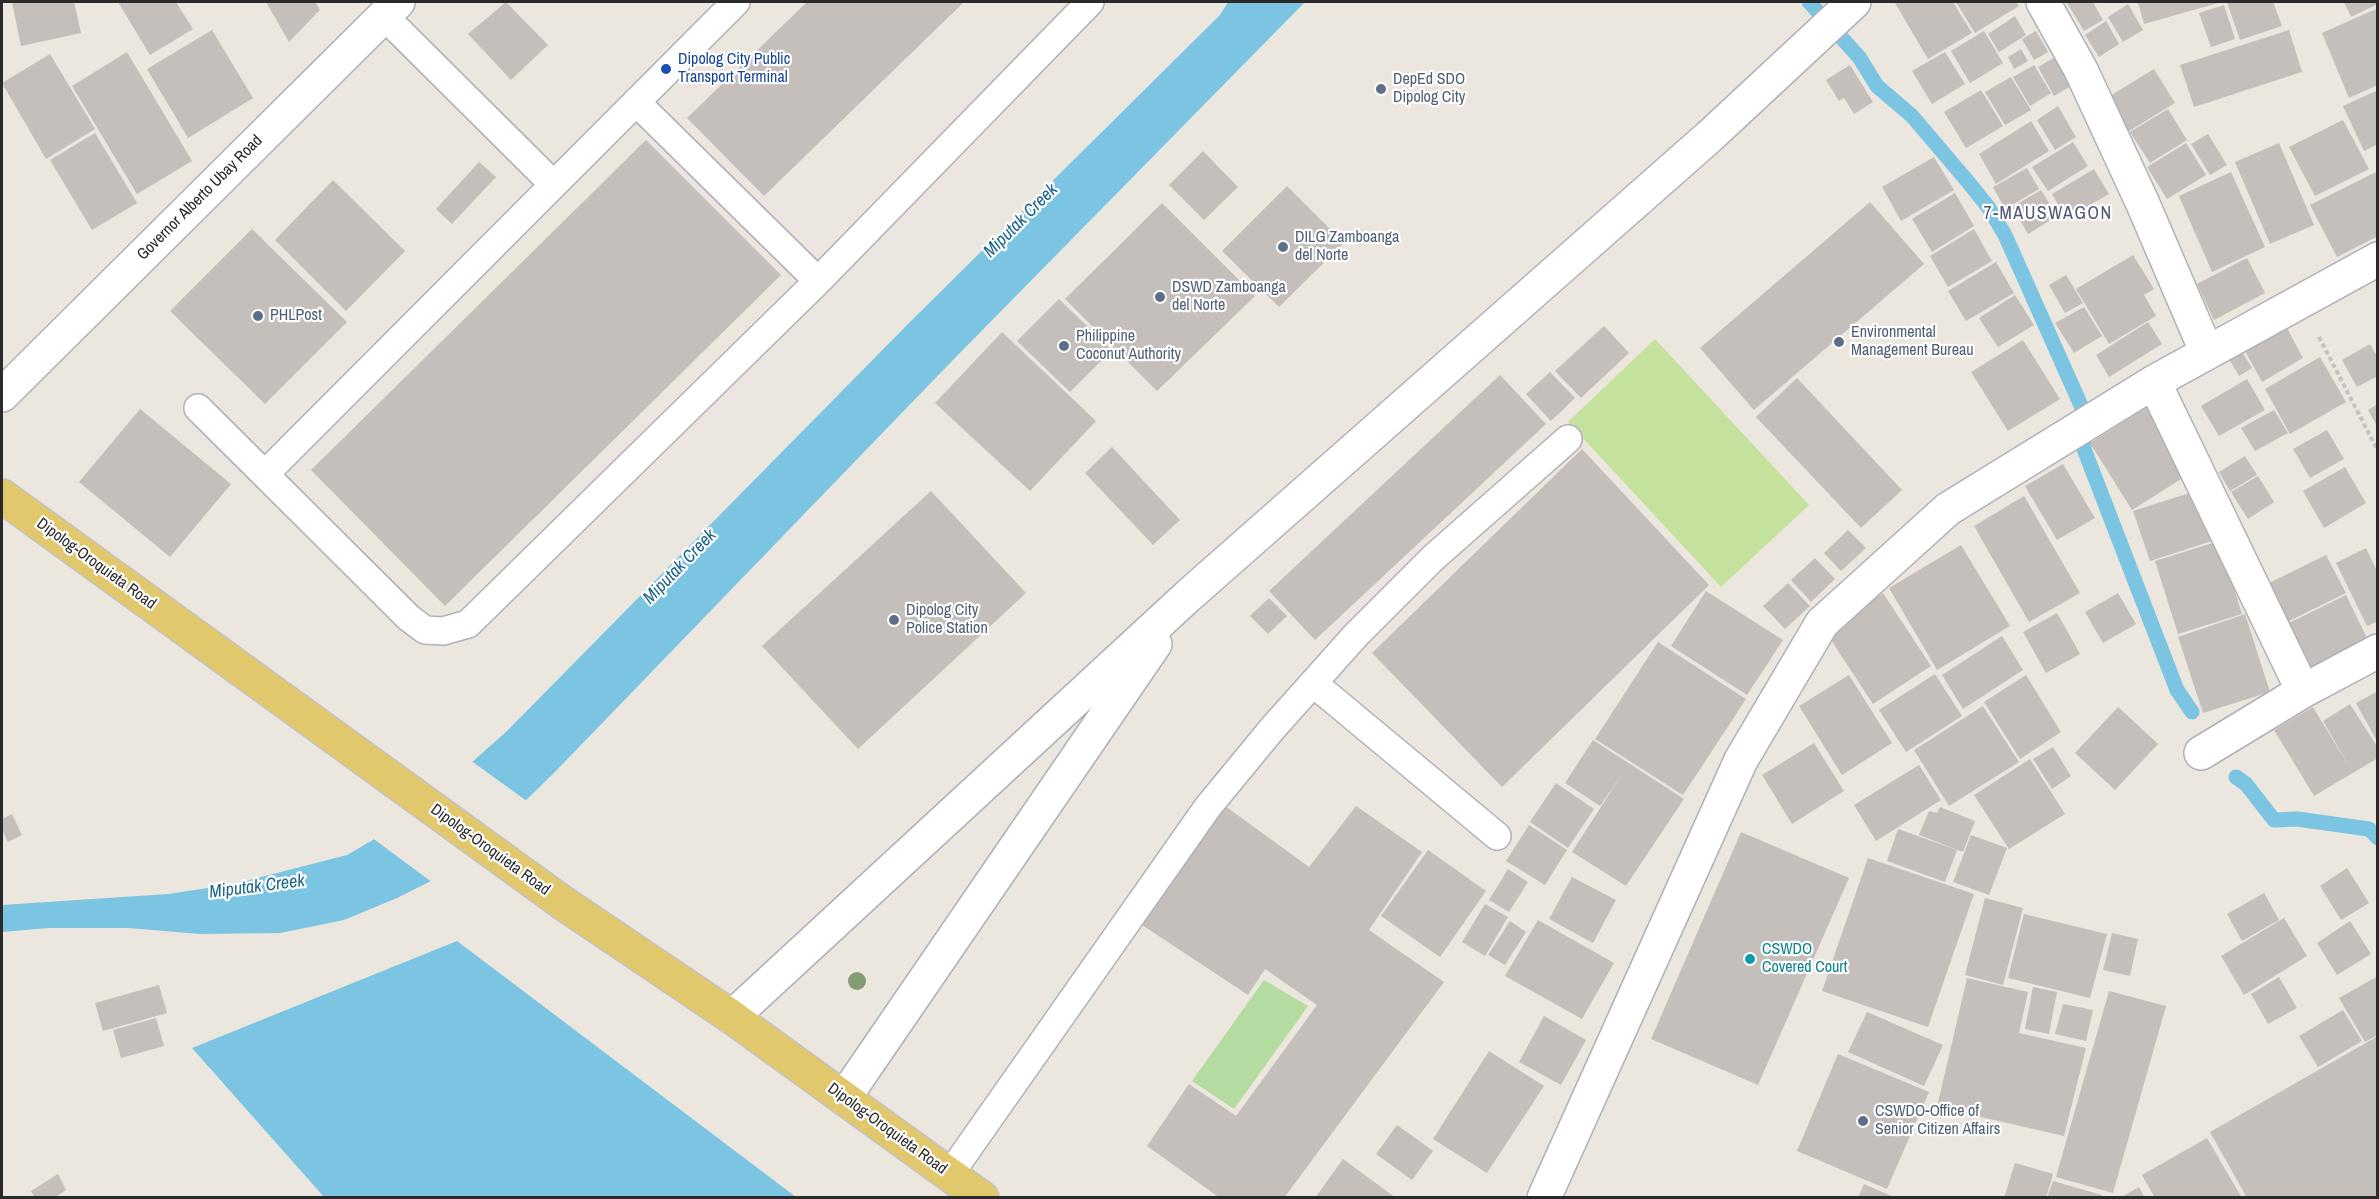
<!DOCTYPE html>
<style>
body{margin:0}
#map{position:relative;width:2379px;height:1199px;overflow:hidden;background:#ebe6de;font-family:"Archivo Narrow",sans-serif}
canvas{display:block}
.frame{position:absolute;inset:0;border:3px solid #2a2a2a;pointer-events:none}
</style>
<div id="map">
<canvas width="2379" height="1199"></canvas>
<div class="frame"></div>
</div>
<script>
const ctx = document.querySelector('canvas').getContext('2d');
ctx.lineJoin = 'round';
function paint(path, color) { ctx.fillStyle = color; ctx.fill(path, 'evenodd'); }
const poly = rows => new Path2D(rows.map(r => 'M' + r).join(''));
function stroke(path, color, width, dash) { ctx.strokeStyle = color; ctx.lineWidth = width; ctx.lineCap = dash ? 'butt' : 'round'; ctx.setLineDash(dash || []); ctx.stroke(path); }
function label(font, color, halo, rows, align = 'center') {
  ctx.font = font + ' "Archivo Narrow",sans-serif'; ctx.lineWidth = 4.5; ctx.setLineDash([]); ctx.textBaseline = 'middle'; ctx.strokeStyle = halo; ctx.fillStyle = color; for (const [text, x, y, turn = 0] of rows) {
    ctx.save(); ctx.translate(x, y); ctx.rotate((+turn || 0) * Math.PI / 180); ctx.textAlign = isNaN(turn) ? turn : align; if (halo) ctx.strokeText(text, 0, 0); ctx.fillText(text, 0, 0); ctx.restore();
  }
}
const green = poly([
 [1264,980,1308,1006,1234,1109,1192,1081]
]);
const pitch = poly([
 [1655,339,1809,505,1721,587,1568,422]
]);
const water = poly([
 [1228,2,1305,2,951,362,553,774,455,869,397,898,344,920,280,933,200,934,128,928,49,928,2,932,2,905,168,894,234,884,347,855,407,820,507,731,909,323,1220,15],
 [457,941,796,1197,324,1197,192,1048]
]);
const pier = poly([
 [470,760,528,802,457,871,433,883,371,837,405,817]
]);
const stream = poly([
 [1809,2,1859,57,1877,86,1912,116,1969,183,1989,208,2005,235,2083,410,2084,449,2177,690,2192,712],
 [2236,777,2246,784,2274,820,2297,819,2369,829,2378,838]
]);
const building = poly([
 [12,2,74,2,81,33,21,46],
 [118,2,176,2,193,29,150,55],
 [266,2,315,2,320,10,289,42],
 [506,2,548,45,511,80,468,34],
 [807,2,964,2,764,196,687,118],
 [1897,2,1953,2,1972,33,1928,59,1895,3],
 [1956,2,2016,2,2019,6,1975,33],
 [2070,2,2093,2,2103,20,2084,31,2067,3],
 [2138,2,2222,2,2144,24],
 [2227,2,2273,2,2282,26,2240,40],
 [2344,2,2378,2,2378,4,2351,17],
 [2128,4,2143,30,2123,42,2108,17],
 [2224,5,2235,39,2211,47,2199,13],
 [2378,8,2378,85,2349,98,2322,33],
 [2015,16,2026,35,1999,52,1988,34],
 [2106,21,2119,44,2099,57,2085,35],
 [212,30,253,98,188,138,147,69],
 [2289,30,2302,72,2194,107,2180,65],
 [1984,31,2003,63,1970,83,1951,51],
 [2036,31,2048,52,2034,60,2022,39],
 [2021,49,2028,61,2014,69,2008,57],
 [127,52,192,161,137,194,72,86],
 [1945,52,1965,84,1932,104,1912,71],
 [2062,53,2078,82,2054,96,2038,67],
 [50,54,95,129,46,159,2,83],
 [1850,65,1873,102,1854,114,1844,98,1839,101,1826,80],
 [2034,65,2051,93,2030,106,2013,77],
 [2154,69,2175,103,2126,133,2105,99],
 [2011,77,2031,110,2005,125,1985,92],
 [1981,90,2003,126,1966,148,1944,112],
 [2378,90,2378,144,2364,151,2343,106],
 [2058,106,2076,137,2055,150,2037,120],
 [2168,109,2187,140,2150,163,2130,132],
 [2343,120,2369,169,2315,196,2289,147],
 [2031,121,2049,151,1996,184,1979,154],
 [95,133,137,203,92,230,50,160],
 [2208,134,2227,165,2210,175,2191,144],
 [646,140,781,275,445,606,311,470],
 [2073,142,2088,166,2048,191,2032,167],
 [2186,143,2206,175,2167,199,2147,167],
 [2279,143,2314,225,2270,244,2235,162],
 [1203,151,1238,187,1204,220,1169,185],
 [1934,157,1954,190,1901,221,1882,187],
 [479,162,496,177,452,224,436,209],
 [2027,168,2039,189,2005,209,1993,187],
 [2094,169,2109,194,2066,219,2052,194],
 [2378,171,2378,236,2337,257,2310,205],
 [2231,172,2265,247,2212,272,2179,196],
 [333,180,405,251,346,311,275,240],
 [1287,186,1344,243,1279,307,1222,251],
 [2041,190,2057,216,2028,234,2012,207],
 [1955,193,1974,226,1932,252,1912,219],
 [1870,202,1924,264,1754,410,1700,348],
 [1162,203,1255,296,1157,391,1065,299],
 [252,229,347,322,265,404,170,311],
 [1974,229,1992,261,1948,287,1930,256],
 [2133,255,2154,289,2144,295,2156,316,2109,344,2076,289],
 [2247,258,2265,293,2214,320,2197,284],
 [1996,262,2014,293,1966,321,1948,291],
 [2066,275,2083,303,2065,313,2049,285],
 [2015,295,2034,325,1998,347,1979,318],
 [1059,299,1112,350,1070,392,1017,341],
 [2084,307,2102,336,2074,353,2055,323],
 [2148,322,2162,344,2109,377,2096,355],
 [1604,326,1629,353,1581,398,1555,371],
 [2287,328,2303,358,2262,382,2245,351],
 [1002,332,1096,421,1030,491,935,403],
 [2023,340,2060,399,2008,431,1971,372],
 [2370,344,2378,358,2378,376,2357,387,2342,360],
 [2242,352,2252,368,2239,376,2229,359],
 [2320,357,2346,402,2290,434,2265,389],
 [1550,372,1575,398,1551,421,1526,394],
 [1500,375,1546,424,1315,640,1269,591],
 [1797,378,1902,490,1861,528,1756,417],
 [2247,379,2265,410,2219,436,2201,406],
 [2378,404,2378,428,2368,410],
 [2147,407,2189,474,2132,510,2090,443],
 [140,409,231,484,170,557,79,482],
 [2274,410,2288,433,2255,451,2241,428],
 [2327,430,2344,459,2310,478,2293,449],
 [1112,447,1180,520,1153,545,1085,473],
 [1582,449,1709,585,1502,787,1372,653],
 [2245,456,2257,475,2230,491,2219,472],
 [2063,464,2095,518,2057,540,2025,486],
 [2345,467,2366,503,2324,528,2303,491],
 [2258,476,2274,502,2248,519,2231,492],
 [2199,490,2215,540,2150,561,2133,511],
 [931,491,1026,593,858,749,762,646],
 [2024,496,2080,593,2029,622,1974,526],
 [1848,530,1866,548,1841,571,1824,553],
 [2219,541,2242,614,2178,634,2155,561],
 [1961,545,2010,626,1937,670,1889,588],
 [2366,548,2378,573,2378,621,2367,626,2336,563],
 [2326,555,2346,593,2279,626,2259,588],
 [1815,558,1835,579,1811,602,1791,580],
 [1788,583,1810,606,1785,629,1763,606],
 [1706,591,1783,640,1747,695,1671,646],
 [1883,593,1931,666,1873,704,1825,631],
 [2118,593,2136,624,2103,643,2085,612],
 [2346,595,2368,640,2306,672,2283,626],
 [1269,598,1287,616,1268,634,1250,616],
 [2057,613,2080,654,2046,673,2023,632],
 [2245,614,2270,692,2203,713,2178,637],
 [2002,636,2023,670,1963,709,1942,675],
 [1658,642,1746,699,1683,795,1595,739],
 [1935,674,1962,716,1906,752,1879,710],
 [1849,675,1892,743,1842,775,1799,706],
 [2026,675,2061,732,2020,759,1984,702],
 [2378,691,2378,743,2356,703],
 [2350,704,2378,748,2378,758,2314,796,2274,730,2313,707,2350,768,2323,721],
 [1983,706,2019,762,1949,806,1914,750],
 [2118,707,2158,744,2115,790,2075,753],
 [1593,740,1684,799,1626,886,1572,852,1622,774,1600,806,1565,783],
 [1814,743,1844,791,1792,824,1762,775],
 [2053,747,2071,776,2052,789,2033,759],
 [2030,759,2065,814,2009,849,1974,795],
 [1919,765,1941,800,1876,841,1854,805],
 [1556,783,1594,809,1568,848,1530,822],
 [1225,806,1309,867,1356,806,1422,852,1369,930,1444,982,1284,1198,1220,1198,1147,1146,1189,1084,1236,1116,1317,1005,1265,969,1248,995,1142,925],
 [1940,807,1975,821,1963,852,1919,835,1929,811,1937,813],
 [12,814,22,835,8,842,2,830,2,819],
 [1529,825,1567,850,1545,885,1506,861],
 [1898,829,1957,850,1945,882,1887,861],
 [1741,832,1849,878,1758,1085,1651,1039],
 [1971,835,2007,848,1989,895,1953,882],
 [1428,850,1486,891,1440,957,1381,916],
 [1868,858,1974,894,1928,1027,1822,991],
 [2347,868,2369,903,2341,920,2320,886],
 [1508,869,1528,882,1509,912,1489,900],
 [1572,877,1616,900,1593,943,1549,919],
 [2264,893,2279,920,2242,941,2227,914],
 [1985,898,2023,908,2003,985,1965,975],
 [1485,904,1508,917,1485,956,1462,942],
 [2024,914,2107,934,2090,998,2008,978],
 [2284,918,2307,956,2244,995,2221,956],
 [1538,920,1614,963,1582,1019,1505,976],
 [1510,921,1526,932,1505,965,1488,955],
 [2350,921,2371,954,2337,975,2317,943],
 [2112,933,2138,939,2130,976,2103,970],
 [2378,976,2378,1035,2365,1042,2339,998],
 [2279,977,2297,1008,2268,1024,2251,994],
 [1967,978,2028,992,2019,1033,2086,1048,2064,1136,1937,1107],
 [159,985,167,1013,103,1031,95,1003],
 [2033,987,2057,992,2049,1034,2025,1029],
 [2109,991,2166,1006,2113,1193,2056,1177],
 [2063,1004,2093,1010,2086,1041,2055,1034],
 [2343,1010,2362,1041,2318,1067,2299,1036],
 [1867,1012,1943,1045,1924,1086,1848,1052],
 [1544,1016,1586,1040,1561,1085,1519,1062],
 [156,1018,164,1046,121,1058,113,1030],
 [2378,1036,2378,1198,2247,1198,2210,1132],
 [1489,1051,1544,1086,1487,1173,1433,1139],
 [1838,1054,1929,1092,1887,1189,1797,1151],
 [1397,1125,1433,1151,1412,1180,1376,1154],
 [2207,1138,2242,1198,2155,1198,2142,1175],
 [1343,1159,1396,1198,1315,1198],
 [2015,1163,2053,1174,2046,1198,2004,1198],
 [58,1174,66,1190,54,1198,35,1198,31,1191],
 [2053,1181,2102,1195,2101,1198,2047,1198],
 [1864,1184,1896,1198,1858,1198],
 [2139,1187,2145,1198,2120,1198]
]);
const path = poly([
 [2319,337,2378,451]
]);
const service = poly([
 [384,16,553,184],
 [636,102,818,281],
 [198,408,409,618,425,630,443,631,468,624,818,281,1090,2],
 [265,474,736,2],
 [1313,683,1497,836],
 [950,1174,1207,808,1272,729,1356,635,1433,558,1568,439]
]);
const minor = poly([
 [2043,2,2081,70,2143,204,2207,353],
 [2154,382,2303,691],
 [2201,753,2303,691,2378,651],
 [732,1017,1188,596,1710,136,1854,2],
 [844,1098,1155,644],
 [1544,1198,1741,760,1822,623,1948,509,2154,382,2378,259]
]);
const secondary = poly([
 [2,395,398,2]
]);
const primary = poly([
 [2,496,563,903,732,1017,982,1198]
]);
const trees = [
 [857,981]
];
const markers = [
 [666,69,6,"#1a4fb4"],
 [1381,89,6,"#5c6f8a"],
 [1283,247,6,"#5c6f8a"],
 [1160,297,6,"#5c6f8a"],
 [258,316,6,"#5c6f8a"],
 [1839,342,6,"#5c6f8a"],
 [1064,346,6,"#5c6f8a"],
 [894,620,6,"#5c6f8a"],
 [1750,959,6,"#0f9aa8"],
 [1863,1121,6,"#5c6f8a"]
];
const transitNames = [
 ["Dipolog City Public",678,60],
 ["Transport Terminal",678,78]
];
const serviceNames = [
 ["DepEd SDO",1393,80],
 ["Dipolog City",1393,98],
 ["DILG Zamboanga",1295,238],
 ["del Norte",1295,256],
 ["DSWD Zamboanga",1172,288],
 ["del Norte",1172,306],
 ["PHLPost",270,316],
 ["Environmental",1851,333],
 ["Management Bureau",1851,351],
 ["Philippine",1076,337],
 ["Coconut Authority",1076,355],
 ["Dipolog City",906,611],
 ["Police Station",906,629],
 ["CSWDO-Office of",1875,1112],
 ["Senior Citizen Affairs",1875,1130]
];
const streetNames = [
 ["Governor Alberto Ubay Road",200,198,-45],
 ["Dipolog-Oroquieta Road",96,564,36],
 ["Dipolog-Oroquieta Road",490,850,36],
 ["Dipolog-Oroquieta Road",887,1129,36]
];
const cultureNames = [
 ["CSWDO",1762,950],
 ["Covered Court",1762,968]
];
const neighbourhoodNames = [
 ["7-MAUSWAGON",2048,214]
];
const waterNames = [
 ["Miputak Creek",1021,221,-45],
 ["Miputak Creek",680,567,-46],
 ["Miputak Creek",257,887,-7]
];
paint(green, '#b4dca0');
paint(pitch, '#c4e29d');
paint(water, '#7cc5e2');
paint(pier, '#ebe6de');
stroke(stream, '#7cc5e2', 15);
paint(building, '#c4bfba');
stroke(service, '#afb0b9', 30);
stroke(minor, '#afb0b9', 36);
stroke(secondary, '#afb0b9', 36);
stroke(primary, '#c3c3c3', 36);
stroke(path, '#c3c3c3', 4, [4.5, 3]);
stroke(service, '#fff', 27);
stroke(minor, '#fff', 33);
stroke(secondary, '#fff', 33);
stroke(primary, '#e2c86c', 33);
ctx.fillStyle = '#839c77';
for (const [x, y] of trees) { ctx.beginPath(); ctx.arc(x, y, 9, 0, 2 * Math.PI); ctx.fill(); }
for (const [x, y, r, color] of markers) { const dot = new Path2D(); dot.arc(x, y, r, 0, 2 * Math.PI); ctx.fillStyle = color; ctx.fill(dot); stroke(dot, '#fff', 2); }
label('16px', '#164399', '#fff', transitNames, 'left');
label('16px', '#4e5e75', '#fff', serviceNames, 'left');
label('16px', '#2a2a2a', '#fff', streetNames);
label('16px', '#0d838f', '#fff', cultureNames, 'left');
ctx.letterSpacing = '1.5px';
label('18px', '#505676', '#fff', neighbourhoodNames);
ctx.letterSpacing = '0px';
label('italic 18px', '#1c658d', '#fff', waterNames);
</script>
